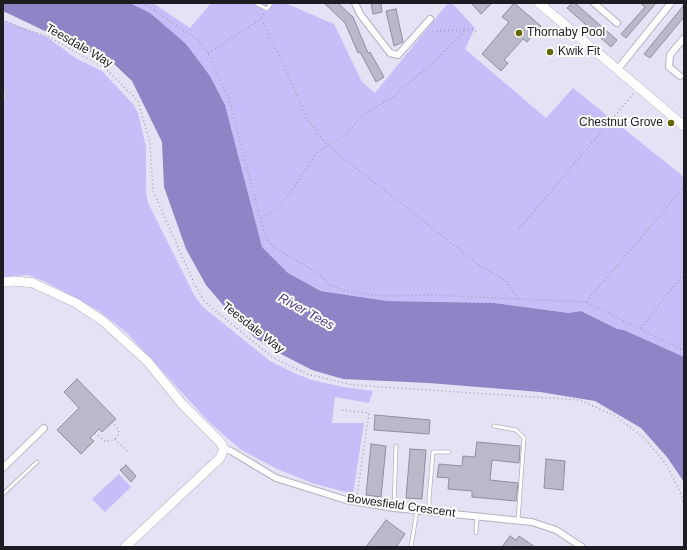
<!DOCTYPE html>
<style>
body{margin:0}
#map{position:relative;width:687px;height:550px;overflow:hidden;background:#e4e3f5;font-family:Arial,sans-serif}
canvas{display:block}
.frame{position:absolute;inset:0;border:4px solid #1c1c22;pointer-events:none}
</style>
<div id="map">
<canvas width="687" height="550"></canvas>
<div class="frame"></div>
</div>
<script>
const ctx = document.querySelector('canvas').getContext('2d');
ctx.lineJoin = 'round';
function paint(path, color) { ctx.fillStyle = color; ctx.fill(path, 'evenodd'); }
const poly = rows => new Path2D(rows.map(r => 'M' + r).join(''));
function stroke(path, color, width, dash) { ctx.strokeStyle = color; ctx.lineWidth = width; ctx.lineCap = dash ? 'butt' : 'round'; ctx.setLineDash(dash || []); ctx.stroke(path); }
function label(font, color, halo, rows, align = 'center') {
  ctx.font = font + ' Arial,sans-serif'; ctx.lineWidth = 4; ctx.setLineDash([]); ctx.textBaseline = 'middle'; ctx.strokeStyle = halo; ctx.fillStyle = color; for (const [text, x, y, turn = 0] of rows) {
    ctx.save(); ctx.translate(x, y); ctx.rotate((+turn || 0) * Math.PI / 180); ctx.textAlign = isNaN(turn) ? turn : align; if (halo) ctx.strokeText(text, 0, 0); ctx.fillText(text, 0, 0); ctx.restore();
  }
}
const green = poly([
 [130,3,153,3,190,28,211,3,285,3,334,24,362,82,375,93,448,3,452,3,475,28,465,49,546,118,573,88,684,177,684,357,624,330,617,330,581,311,569,313,494,303,387,301,322,291,288,273,262,247,225,105,210,76,150,13],
 [3,20,47,37,77,59,102,71,133,104,138,113,146,147,146,193,148,203,194,295,203,307,270,361,294,373,312,380,343,387,373,391,369,403,335,397,332,423,364,423,353,494,312,483,277,469,240,449,209,422,127,333,99,311,46,282,28,275,3,277],
 [119,474,131,487,105,512,92,499]
]);
const water = poly([
 [3,3,130,3,150,13,186,44,210,76,225,105,262,247,288,273,321,291,387,301,494,303,569,313,581,311,617,329,624,330,684,357,684,482,667,457,641,428,595,401,540,392,429,383,343,379,312,370,281,354,254,337,223,305,206,285,186,249,164,187,162,142,132,81,114,64,3,11]
]);
const building = poly([
 [324,3,338,3,353,17,368,53,370,52,384,77,376,82,360,52,358,53,345,23,324,3],
 [371,3,381,3,382,12,373,14,371,3],
 [471,3,492,3,481,14,471,3],
 [514,3,541,26,527,42,523,39,504,60,508,63,501,71,482,54,509,22,502,17,514,3],
 [572,3,575,3,617,40,611,47,567,8,572,3],
 [640,3,656,3,626,38,621,34,645,7,640,3],
 [684,5,684,17,650,58,644,54,684,5],
 [396,9,403,42,394,46,386,11,396,9],
 [77,379,116,419,102,432,99,429,90,438,94,441,81,454,57,430,79,408,64,392,77,379],
 [375,415,430,420,429,434,374,430,375,415],
 [477,442,520,446,519,463,492,460,490,480,518,483,516,501,472,497,472,491,448,489,449,478,437,477,439,464,462,466,463,456,475,457,477,442],
 [371,444,386,446,381,497,366,495,371,444],
 [410,449,426,450,422,499,406,498,410,449],
 [546,459,565,461,563,490,544,488,546,459],
 [126,465,136,476,131,482,120,470,126,465],
 [386,520,405,534,396,547,366,547,386,520],
 [510,536,516,540,519,536,535,547,502,547,510,536]
]);
const path = poly([
 [143,3,197,39,208,53,230,102,255,199,265,235,272,246,317,273,330,285,345,291,382,296,432,295,586,302,684,351],
 [155,11,155,3],
 [261,19,287,72,307,119,327,145,483,268,505,280,518,299],
 [3,20,18,27,47,36,105,68,138,101,150,143,153,191,194,283,204,301,272,357,307,374,353,385,580,400,617,417,644,438,666,464,680,491,684,505],
 [428,32,471,29,477,32],
 [208,53,261,19,264,13],
 [260,218,277,209,290,193,318,151,343,137,364,114,395,96,402,88,432,64,466,29],
 [519,229,634,93],
 [586,302,684,187],
 [641,328,684,273],
 [342,410,369,413,357,496],
 [95,433,106,442,115,439,119,434,118,429,112,422],
 [115,439,128,452]
]);
const lane = poly([
 [257,4,267,9,271,3],
 [3,91,3,99],
 [494,426,516,430,524,438,518,520],
 [3,494,37,462],
 [394,508,396,446],
 [429,511,429,499,433,452,449,452],
 [476,533,477,516],
 [411,547,417,510]
]);
const street = poly([
 [355,3,360,14,390,53,398,55,430,19],
 [594,3,617,23],
 [617,70,671,3],
 [680,76,669,67,670,55,684,38],
 [224,449,231,451,276,478,346,500,394,508,532,522,556,530,582,547],
 [3,468,44,428]
]);
const secondary = poly([
 [539,3,684,126],
 [3,282,16,281,33,283,76,303,103,321,148,362,182,404,220,442,224,449,220,458,125,547]
]);
const markers = [
 [519,33,4,"#660"],
 [550,52,4,"#660"],
 [671,123,4,"#660"]
];
const poiNames = [
 ["Thornaby Pool",527,33],
 ["Kwik Fit",558,52],
 ["Chestnut Grove",663,123,"right"]
];
const streetNames = [
 ["Teesdale Way",79,46,30],
 ["Teesdale Way",253,328,38],
 ["Bowesfield Crescent",401,506,8]
];
const waterNames = [
 ["River Tees",306,312,29]
];
paint(green, '#c5bef8');
paint(water, '#8e85c6');
paint(building, '#bab9ca');
stroke(building, '#8f8d9e', 1);
stroke(lane, '#b2b1c2', 4.5);
stroke(street, '#b2b1c2', 8);
stroke(secondary, '#b2b1c2', 10);
stroke(path, '#a3a2b0', 1.5, [1, 3]);
stroke(lane, '#fff', 3);
stroke(street, '#fff', 6);
stroke(secondary, '#fff', 9);
for (const [x, y, r, color] of markers) { const dot = new Path2D(); dot.arc(x, y, r, 0, 2 * Math.PI); ctx.fillStyle = color; ctx.fill(dot); stroke(dot, '#fff', 1.5); }
label('12px', '#1c1c22', '#fff', poiNames, 'left');
label('12px', '#1c1c22', '#fff', streetNames);
label('italic 13px', '#4d3c8a', '#fff', waterNames);
</script>
